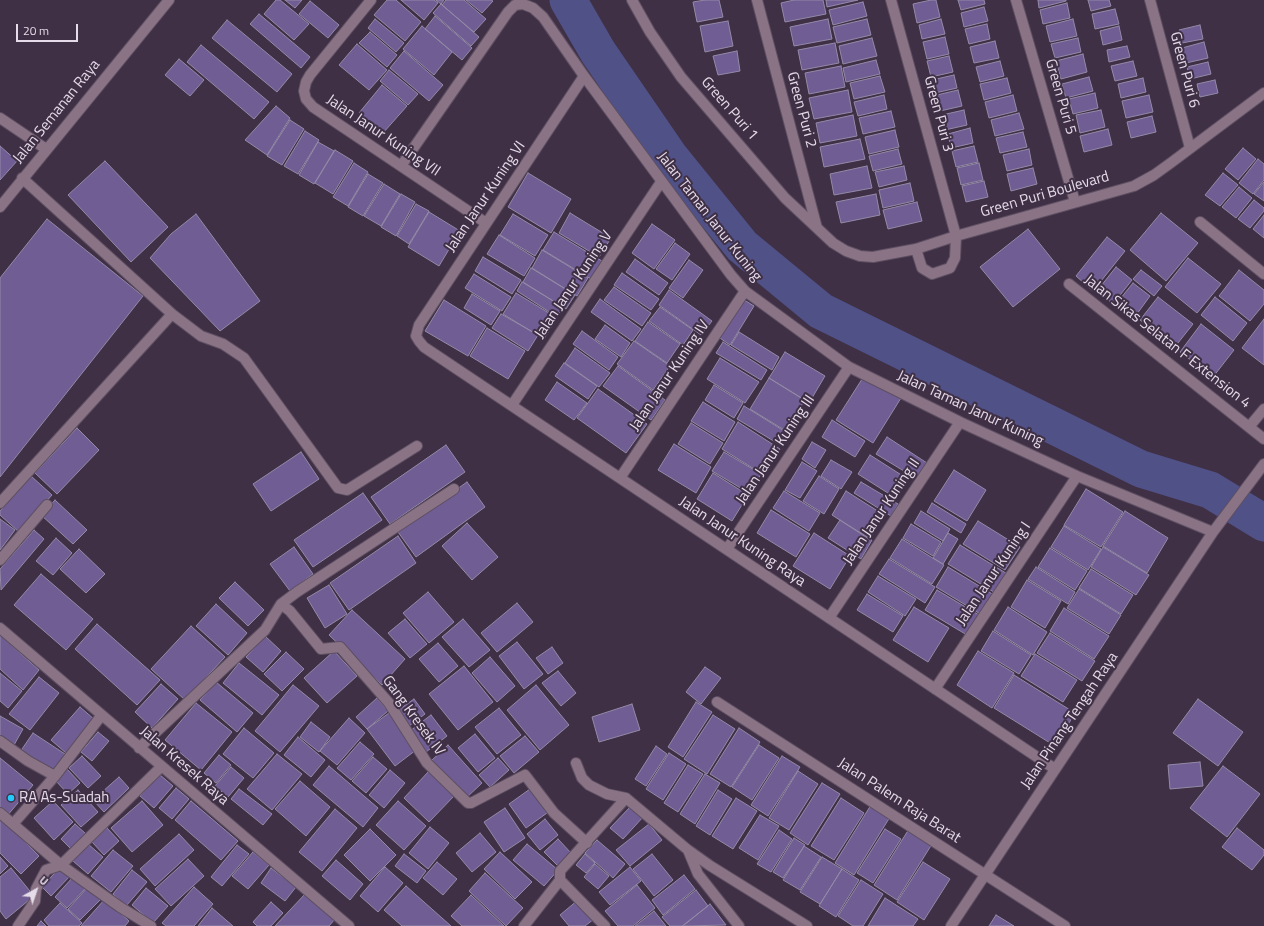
<!DOCTYPE html>
<style>
body{margin:0}
#map{position:relative;width:1264px;height:926px;overflow:hidden;background:#403046;font-family:"Titillium Web",sans-serif}
canvas{display:block}
.north{position:absolute;left:16px;top:870px;width:40px;height:40px;-webkit-text-stroke:3px #403046;paint-order:stroke;rotate:40deg;font-size:11px;font-weight:700;line-height:16px;text-align:center;color:#e5dbe9}
.north::after{content:'';display:block;margin:auto;width:14px;height:18px;background:#e5dbe9;clip-path:polygon(50% 0,100% 100%,50% 72%,0 100%)}
.scale{position:absolute;left:16px;top:24px;width:62px;height:18px;box-sizing:border-box;border:2px solid #e5dbe9;border-top:0;padding-left:5px;font-size:12px;line-height:14px;white-space:nowrap;color:#e5dbe9;-webkit-text-stroke:3px #403046;paint-order:stroke}
</style>
<div id="map">
<canvas width="1264" height="926"></canvas>
<div class="north">U</div>
<div class="scale">20 m</div>
</div>
<script>
const ctx = document.querySelector('canvas').getContext('2d');
ctx.lineJoin = 'round';
const poly = rows => new Path2D(rows.map(r => 'M' + r).join(''));
function stroke(path, color, width, dash) { ctx.strokeStyle = color; ctx.lineWidth = width; ctx.lineCap = dash ? 'butt' : 'round'; ctx.setLineDash(dash || []); ctx.stroke(path); }
function paint(path, color) { ctx.fillStyle = color; ctx.fill(path, 'evenodd'); }
function label(font, color, halo, rows, align = 'center') {
  ctx.font = font + ' "Titillium Web",sans-serif'; ctx.lineWidth = 4; ctx.setLineDash([]); ctx.textBaseline = 'middle'; ctx.strokeStyle = halo; ctx.fillStyle = color; for (const [text, x, y, turn = 0] of rows) {
    ctx.save(); ctx.translate(x, y); ctx.rotate((+turn || 0) * Math.PI / 180); ctx.textAlign = isNaN(turn) ? turn : align; if (halo) ctx.strokeText(text, 0, 0); ctx.fillText(text, 0, 0); ctx.restore();
  }
}
const river = poly([
 [568,0,598,52,670,157,742,246,821,311,1141,469,1210,490,1264,523]
]);
const building = poly([
 [276,0,280,0,309,24,294,40,264,14,276,0],
 [285,0,302,0,295,8,285,0],
 [387,0,396,0,421,22,405,41,374,15,387,0],
 [401,0,434,0,438,3,424,20,401,0],
 [436,0,444,0,441,4,436,0],
 [446,0,464,0,486,19,474,32,442,5,446,0],
 [466,0,491,0,493,1,482,13,466,0],
 [705,0,719,0,723,17,697,22,693,2,705,0],
 [794,0,823,0,826,14,785,22,781,3,794,0],
 [826,0,858,0,827,7,826,0],
 [931,0,936,0,940,17,917,23,913,4,931,0],
 [958,0,984,0,985,4,961,10,958,0],
 [1038,0,1066,0,1066,1,1039,8,1038,0],
 [1088,0,1109,0,1111,6,1091,11,1088,0],
 [310,1,339,25,328,38,299,14,310,1],
 [863,2,867,16,833,25,829,10,863,2],
 [1067,3,1070,18,1043,24,1040,10,1067,3],
 [441,4,479,37,471,46,433,13,441,4],
 [984,7,988,21,964,27,961,13,984,7],
 [1115,9,1119,24,1095,29,1092,14,1115,9],
 [259,14,310,57,301,68,250,24,259,14],
 [435,16,472,48,462,60,425,29,435,16],
 [375,19,404,43,396,52,368,28,375,19],
 [828,19,832,39,794,46,790,27,828,19],
 [867,19,871,35,837,43,833,27,867,19],
 [941,19,945,34,922,39,919,25,941,19],
 [1073,19,1077,36,1050,42,1046,26,1073,19],
 [227,20,292,74,277,92,212,38,227,20],
 [728,21,733,46,705,52,700,26,728,21],
 [987,24,990,39,969,44,965,29,987,24],
 [1200,25,1203,39,1182,43,1179,30,1200,25],
 [422,26,452,52,434,75,403,49,422,26],
 [1119,26,1122,40,1103,45,1100,31,1119,26],
 [370,32,397,55,387,67,359,43,370,32],
 [945,37,949,54,927,59,923,42,945,37],
 [872,38,877,56,843,64,839,46,872,38],
 [1078,38,1081,52,1055,58,1051,44,1078,38],
 [995,41,999,58,974,63,970,47,995,41],
 [1204,42,1208,58,1186,63,1182,48,1204,42],
 [835,43,839,63,802,70,798,50,835,43],
 [357,44,387,70,369,90,339,65,357,44],
 [201,45,269,102,254,119,187,62,201,45],
 [1127,46,1130,57,1109,62,1107,50,1127,46],
 [404,51,443,85,429,101,390,68,404,51],
 [737,51,740,71,718,75,713,56,737,51],
 [1083,54,1087,72,1061,79,1056,61,1083,54],
 [949,56,953,72,931,77,927,61,949,56],
 [179,59,204,80,190,96,165,75,179,59],
 [876,60,880,74,846,82,843,68,876,60],
 [1000,61,1004,76,980,82,976,67,1000,61],
 [1133,61,1137,76,1115,81,1111,66,1133,61],
 [1208,62,1211,74,1190,79,1187,67,1208,62],
 [841,66,845,87,809,94,805,73,841,66],
 [389,70,418,94,408,105,380,81,389,70],
 [954,75,957,88,935,93,932,80,954,75],
 [880,76,885,92,854,99,850,83,880,76],
 [1089,77,1093,91,1066,98,1062,84,1089,77],
 [1007,78,1011,93,984,100,980,84,1007,78],
 [1143,78,1146,92,1121,98,1118,84,1143,78],
 [1215,80,1218,93,1200,97,1197,84,1215,80],
 [382,85,407,106,383,133,359,113,382,85],
 [848,90,852,112,814,119,809,98,848,90],
 [958,90,962,106,940,111,937,95,958,90],
 [1095,93,1098,108,1073,114,1069,99,1095,93],
 [884,95,887,109,858,116,854,102,884,95],
 [1013,95,1017,111,989,118,985,102,1013,95],
 [1149,95,1153,112,1126,118,1122,101,1149,95],
 [276,106,290,118,267,155,245,140,276,106],
 [964,110,967,125,945,130,942,115,964,110],
 [1101,110,1105,127,1080,133,1076,115,1101,110],
 [891,111,895,127,863,134,859,118,891,111],
 [1019,113,1024,129,995,136,991,120,1019,113],
 [853,115,857,136,820,143,816,123,853,115],
 [1152,116,1156,132,1131,138,1127,122,1152,116],
 [290,120,304,129,282,165,267,156,290,120],
 [970,128,973,143,951,148,948,134,970,128],
 [1108,129,1112,145,1084,152,1080,136,1108,129],
 [895,130,899,147,869,154,865,137,895,130],
 [305,131,319,140,298,174,284,166,305,131],
 [1023,132,1027,147,1000,153,996,138,1023,132],
 [860,139,865,159,824,167,820,147,860,139],
 [318,142,334,151,314,184,299,175,318,142],
 [0,146,17,161,0,180,0,146],
 [974,146,978,162,956,167,952,151,974,146],
 [1243,148,1256,159,1238,180,1225,169,1243,148],
 [898,149,902,164,873,171,869,156,898,149],
 [1029,149,1032,165,1007,171,1003,155,1029,149],
 [335,150,353,161,333,194,315,183,335,150],
 [1258,159,1264,164,1264,180,1253,194,1239,183,1258,159],
 [105,161,168,227,131,262,68,195,105,161],
 [354,163,368,172,348,206,333,197,354,163],
 [979,163,983,180,961,185,957,168,979,163],
 [867,166,872,188,834,195,830,174,867,166],
 [904,166,907,180,879,187,875,172,904,166],
 [1033,168,1037,184,1011,191,1007,174,1033,168],
 [528,173,571,199,551,233,508,207,528,173],
 [1223,173,1238,185,1220,206,1205,195,1223,173],
 [368,174,383,183,363,216,348,207,368,174],
 [984,181,988,197,966,202,962,186,984,181],
 [1264,182,1264,201,1254,194,1264,182],
 [910,183,914,201,883,208,879,190,910,183],
 [384,184,400,194,381,226,364,216,384,184],
 [1239,187,1252,198,1236,218,1222,207,1239,187],
 [401,194,415,202,396,236,381,227,401,194],
 [876,194,880,215,841,223,836,202,876,194],
 [1254,200,1264,208,1264,211,1250,228,1238,219,1254,200],
 [917,202,922,221,888,229,883,210,917,202],
 [416,204,429,211,409,244,397,236,416,204],
 [429,212,460,231,439,266,408,247,429,212],
 [570,213,611,238,599,257,559,233,570,213],
 [1161,213,1198,243,1166,281,1130,250,1161,213],
 [196,214,260,301,220,331,150,258,171,234,196,214],
 [513,214,548,235,535,256,500,235,513,214],
 [1264,215,1264,238,1253,229,1264,215],
 [47,219,143,296,0,477,0,278,47,219],
 [652,224,675,240,654,269,632,253,652,224],
 [1028,229,1060,269,1013,307,980,267,1028,229],
 [554,232,602,261,591,279,543,250,554,232],
 [499,235,535,258,524,276,487,254,499,235],
 [1107,237,1125,251,1093,291,1076,276,1107,237],
 [675,243,690,254,672,280,656,269,675,243],
 [542,250,588,278,577,296,532,268,542,250],
 [483,257,521,280,512,294,475,271,483,257],
 [1188,258,1221,284,1197,313,1165,287,1188,258],
 [635,259,668,283,659,295,626,272,635,259],
 [689,260,703,270,683,298,669,288,689,260],
 [1116,267,1132,280,1113,304,1097,291,1116,267],
 [531,268,575,295,566,309,523,282,531,268],
 [1141,270,1162,286,1154,296,1133,279,1141,270],
 [1239,270,1264,290,1264,304,1250,321,1219,296,1239,270],
 [622,273,659,299,651,310,614,285,622,273],
 [474,274,511,297,502,311,465,288,474,274],
 [522,282,563,307,557,317,517,291,522,282],
 [1133,283,1150,296,1134,318,1116,304,1133,283],
 [614,287,651,313,642,326,604,300,614,287],
 [669,290,712,321,701,335,659,305,669,290],
 [516,293,557,318,544,339,503,314,516,293],
 [472,294,500,311,491,325,464,308,472,294],
 [1158,297,1193,324,1174,348,1140,320,1158,297],
 [1215,297,1247,323,1233,341,1201,315,1215,297],
 [741,298,754,306,730,345,717,336,741,298],
 [600,299,641,329,632,341,591,312,600,299],
 [444,300,486,326,468,356,425,331,444,300],
 [660,307,693,330,683,345,649,321,660,307],
 [501,314,538,335,528,351,492,328,501,314],
 [1264,319,1264,365,1242,348,1264,319],
 [648,322,680,344,667,363,635,341,648,322],
 [1201,324,1234,350,1213,377,1180,352,1201,324],
 [605,325,630,343,621,357,595,339,605,325],
 [487,328,525,351,508,379,470,356,487,328],
 [582,331,618,357,609,370,573,344,582,331],
 [739,332,779,357,772,370,731,345,739,332],
 [634,341,670,366,653,390,617,364,634,341],
 [723,342,767,370,761,380,716,353,723,342],
 [575,348,610,373,599,387,565,363,575,348],
 [785,352,825,376,809,403,769,378,785,352],
 [720,358,759,382,745,403,707,379,720,358],
 [564,363,597,386,588,399,555,376,564,363],
 [618,366,665,400,651,420,603,386,618,366],
 [864,376,901,398,873,443,836,420,864,376],
 [769,378,805,400,786,431,750,409,769,378],
 [557,382,587,403,574,420,545,400,557,382],
 [714,385,743,403,734,418,705,400,714,385],
 [598,389,647,424,626,453,577,418,598,389],
 [703,402,735,422,724,441,691,421,703,402],
 [744,406,789,434,782,446,737,419,744,406],
 [832,420,865,441,855,457,822,437,832,420],
 [738,422,780,449,764,475,722,449,738,422],
 [691,423,723,443,710,464,678,444,691,423],
 [77,428,99,450,57,494,35,473,77,428],
 [887,437,927,463,917,479,876,454,887,437],
 [812,442,826,450,815,468,802,459,812,442],
 [674,444,711,467,696,493,658,470,674,444],
 [446,445,465,472,390,524,371,497,446,445],
 [301,452,319,479,271,511,253,484,301,452],
 [724,452,761,474,749,493,712,471,724,452],
 [870,455,903,476,891,495,858,474,870,455],
 [831,460,852,472,841,489,821,476,831,460],
 [802,462,817,471,800,498,785,490,802,462],
 [954,470,986,490,967,521,934,501,954,470],
 [713,473,748,495,732,521,697,499,713,473],
 [31,476,52,495,19,532,0,515,0,511,31,476],
 [819,476,839,489,824,514,803,501,819,476],
 [467,482,485,507,416,557,398,532,467,482],
 [861,482,898,504,891,516,854,493,861,482],
 [1086,489,1123,512,1101,547,1064,525,1086,489],
 [784,491,820,513,809,531,773,508,784,491],
 [846,491,884,515,869,539,832,515,846,491],
 [363,493,382,520,313,567,294,540,363,493],
 [55,500,87,530,73,544,41,515,55,500],
 [932,503,966,524,961,533,927,512,932,503],
 [771,510,810,534,796,557,757,533,771,510],
 [921,511,950,529,943,541,914,523,921,511],
 [1125,511,1168,538,1147,573,1103,546,1125,511],
 [0,519,15,530,0,550,0,519],
 [840,520,872,540,861,559,828,538,840,520],
 [978,521,1020,547,1005,570,963,544,978,521],
 [467,523,498,557,472,580,442,546,467,523],
 [911,524,941,542,933,556,903,538,911,524],
 [1064,526,1101,549,1088,570,1051,547,1064,526],
 [34,530,44,539,1,590,0,569,34,530],
 [814,533,850,556,830,589,793,566,814,533],
 [948,533,958,539,943,564,933,558,948,533],
 [398,536,416,563,349,610,330,583,398,536],
 [56,538,72,553,53,575,36,561,56,538],
 [902,539,944,565,932,584,890,558,902,539],
 [960,545,1009,575,997,594,948,564,960,545],
 [294,547,313,574,290,591,270,564,294,547],
 [1103,547,1149,575,1136,595,1091,567,1103,547],
 [1050,548,1087,571,1075,590,1038,567,1050,548],
 [79,549,105,574,86,593,60,569,79,549],
 [889,559,935,587,925,603,879,574,889,559],
 [948,567,994,595,982,615,936,587,948,567],
 [1036,567,1075,592,1068,604,1028,579,1036,567],
 [1091,569,1133,595,1121,614,1079,588,1091,569],
 [41,574,93,619,66,650,14,605,41,574],
 [878,576,916,599,905,616,868,592,878,576],
 [1027,580,1061,601,1045,628,1011,607,1027,580],
 [235,582,264,610,248,626,219,598,235,582],
 [329,585,347,614,325,628,307,598,329,585],
 [1079,589,1121,615,1109,634,1067,608,1079,589],
 [937,590,979,615,967,635,925,610,937,590],
 [428,592,454,622,429,643,403,613,428,592],
 [867,594,903,616,893,632,857,610,867,594],
 [517,603,533,622,497,652,481,633,517,603],
 [216,604,247,633,228,655,196,626,216,604],
 [914,607,949,628,928,662,893,640,914,607],
 [1008,607,1047,632,1033,655,994,630,1008,607],
 [1064,608,1109,636,1094,659,1050,631,1064,608],
 [352,610,405,659,382,685,329,635,352,610],
 [405,619,427,644,410,658,388,633,405,619],
 [463,619,490,650,469,667,442,637,463,619],
 [97,624,160,680,137,705,75,649,97,624],
 [191,626,225,657,185,700,151,669,191,626],
 [993,631,1031,655,1019,674,981,651,993,631],
 [1050,633,1095,661,1082,681,1037,653,1050,633],
 [0,635,39,670,23,690,0,669,0,635],
 [265,636,281,651,263,672,246,657,265,636],
 [517,642,543,674,524,689,499,656,517,642],
 [438,643,458,666,439,682,419,659,438,643],
 [552,647,563,663,548,674,536,658,552,647],
 [334,651,357,676,327,703,304,678,334,651],
 [978,651,1014,673,992,708,957,685,978,651],
 [286,652,304,669,282,691,264,674,286,652],
 [1035,654,1077,680,1063,702,1021,676,1035,654],
 [490,657,515,686,497,702,472,673,490,657],
 [239,663,279,695,262,715,223,683,239,663],
 [464,666,493,702,458,730,429,694,464,666],
 [705,667,721,678,701,704,686,692,705,667],
 [558,671,576,693,561,706,542,683,558,671],
 [0,673,22,691,8,708,0,701,0,673],
 [1014,675,1075,713,1055,746,994,708,1014,675],
 [39,677,59,693,30,730,9,714,39,677],
 [216,682,253,713,237,732,200,700,216,682],
 [161,684,178,699,152,728,135,712,161,684],
 [293,685,319,706,280,752,255,731,293,685],
 [536,685,569,725,540,750,507,710,536,685],
 [377,698,388,711,367,729,356,717,377,698],
 [414,699,425,714,409,726,397,711,414,699],
 [1198,699,1243,732,1218,766,1173,733,1198,699],
 [696,702,712,712,683,757,668,747,696,702],
 [196,703,232,732,201,770,165,740,196,703],
 [632,704,640,730,599,742,592,717,632,704],
 [80,707,95,720,66,753,51,740,80,707],
 [499,708,521,735,497,754,475,727,499,708],
 [389,713,416,750,395,766,367,729,389,713],
 [431,715,447,736,426,752,410,731,431,715],
 [713,715,735,729,707,774,684,759,713,715],
 [0,716,23,729,14,745,0,736,0,716],
 [349,718,365,733,337,765,320,751,349,718],
 [311,722,330,737,319,752,300,737,311,722],
 [244,728,274,753,253,778,223,754,244,728],
 [739,728,760,742,731,787,710,774,739,728],
 [98,732,109,741,92,761,81,752,98,732],
 [33,733,65,754,52,773,20,752,33,733],
 [475,734,495,758,478,772,458,748,475,734],
 [525,736,539,752,514,773,500,756,525,736],
 [298,737,325,760,311,777,284,755,298,737],
 [360,742,374,754,351,780,337,768,360,742],
 [448,745,482,783,465,799,431,761,448,745],
 [759,745,779,758,752,800,732,787,759,745],
 [656,746,667,754,646,786,635,779,656,746],
 [669,753,686,764,663,800,646,789,669,753],
 [277,754,302,774,272,810,247,789,277,754],
 [219,755,231,765,216,783,204,773,219,755],
 [82,756,101,776,88,788,69,768,82,756],
 [782,756,800,767,768,816,751,805,782,756],
 [373,757,387,769,366,793,352,781,373,757],
 [0,758,33,785,7,816,0,810,0,758],
 [498,758,509,770,490,787,479,775,498,758],
 [1200,762,1203,786,1170,789,1168,765,1200,762],
 [688,765,703,774,678,812,664,803,688,765],
 [329,766,378,808,363,827,313,785,329,766],
 [1223,766,1260,794,1227,837,1190,808,1223,766],
 [231,767,244,778,228,797,215,786,231,767],
 [67,769,80,783,68,794,55,780,67,769],
 [390,770,405,783,384,808,369,795,390,770],
 [429,771,455,795,429,822,404,798,429,771],
 [798,771,818,784,789,830,769,818,798,771],
 [159,774,173,786,154,808,140,796,159,774],
 [705,774,720,783,695,824,680,814,705,774],
 [119,777,129,788,104,812,93,800,119,777],
 [300,781,330,807,306,836,275,809,300,781],
 [822,783,840,794,808,845,790,833,822,783],
 [176,788,189,799,172,819,159,808,176,788],
 [239,789,272,814,263,825,231,799,239,789],
 [530,789,547,813,526,828,509,804,530,789],
 [78,790,98,812,81,827,61,805,78,790],
 [718,790,732,799,710,835,696,826,718,790],
 [736,798,757,811,733,849,712,836,736,798],
 [841,798,864,813,834,860,811,846,841,798],
 [53,801,73,822,54,840,34,818,53,801],
 [142,801,163,825,132,852,111,828,142,801],
 [191,801,238,841,221,860,175,820,191,801],
 [398,801,426,826,404,850,376,825,398,801],
 [632,805,644,816,623,839,610,828,632,805],
 [871,805,890,817,854,875,835,863,871,805],
 [505,808,525,838,504,852,484,822,505,808],
 [335,809,357,828,322,871,299,852,335,809],
 [760,815,779,826,758,860,739,848,760,815],
 [0,816,39,856,21,874,0,853,0,816],
 [545,819,558,835,540,850,527,834,545,819],
 [75,824,86,834,71,849,61,839,75,824],
 [649,824,662,840,630,866,616,850,649,824],
 [430,827,449,843,428,869,409,853,430,827],
 [107,828,119,841,104,855,92,842,107,828],
 [1237,828,1264,850,1264,855,1252,870,1222,847,1237,828],
 [370,829,396,855,370,881,344,855,370,829],
 [885,829,901,839,873,883,857,873,885,829],
 [909,829,932,844,897,900,874,885,909,829],
 [779,830,792,839,771,872,757,864,779,830],
 [480,833,496,852,472,872,456,853,480,833],
 [179,834,194,850,155,886,140,869,179,834],
 [794,838,805,845,783,878,773,872,794,838],
 [558,839,571,853,558,866,544,852,558,839],
 [597,840,625,864,613,878,585,853,597,840],
 [88,844,103,857,88,874,73,861,88,844],
 [527,844,558,870,544,886,513,860,527,844],
 [237,845,249,854,222,886,211,877,237,845],
 [804,846,821,857,800,890,783,880,804,846],
 [113,850,133,866,111,892,91,876,113,850],
 [253,852,269,865,248,889,232,876,253,852],
 [500,852,532,882,515,899,484,869,500,852],
 [404,854,426,871,417,883,395,866,404,854],
 [585,854,595,863,586,873,576,865,585,854],
 [652,854,673,880,654,896,633,869,652,854],
 [0,857,8,866,0,874,0,857],
 [822,857,842,869,820,904,800,892,822,857],
 [188,859,204,876,171,906,155,889,188,859],
 [336,860,363,884,350,900,322,876,336,860],
 [437,862,457,879,443,895,423,878,437,862],
 [923,862,950,879,924,920,897,902,923,862],
 [595,864,609,876,598,889,584,877,595,864],
 [61,866,71,875,51,896,42,887,61,866],
 [385,867,403,883,378,912,360,896,385,867],
 [630,867,641,881,610,905,599,892,630,867],
 [11,868,34,896,6,919,0,911,0,877,11,868],
 [271,868,296,887,285,901,261,883,271,868],
 [842,869,859,880,836,917,819,906,842,869],
 [132,870,147,882,126,906,113,894,132,870],
 [485,873,523,908,506,926,469,891,485,873],
 [684,875,695,889,663,915,652,900,684,875],
 [73,877,86,888,67,908,55,897,73,877],
 [861,880,883,894,863,926,853,926,838,916,861,880],
 [637,885,655,908,633,926,618,926,605,911,637,885],
 [406,886,451,926,402,926,384,910,406,886],
 [88,887,101,899,80,920,68,909,88,887],
 [194,887,213,904,194,926,166,926,162,923,194,887],
 [146,888,168,906,153,923,132,905,146,888],
 [696,890,708,906,682,926,670,926,662,917,696,890],
 [306,893,335,919,329,926,275,926,306,893],
 [471,895,504,926,462,926,451,916,471,895],
 [885,898,918,919,913,926,868,926,885,898],
 [105,899,129,921,125,926,81,926,105,899],
 [578,900,594,919,585,926,569,926,560,915,578,900],
 [271,902,283,913,271,926,257,926,253,922,271,902],
 [60,903,82,923,79,926,49,926,44,920,60,903],
 [710,904,726,925,683,926,710,904],
 [212,908,233,926,198,926,212,908],
 [654,911,666,926,635,926,654,911],
 [996,915,1014,926,989,926,996,915],
 [41,921,46,926,37,926,41,921]
]);
const minor = poly([
 [371,0,310,75,306,82,304,91,306,99,313,107,486,223],
 [632,0,650,32,681,77,785,198,833,243,846,251,860,256,873,257,916,249,956,236,1134,186,1154,175,1172,162,1264,93],
 [757,0,817,228],
 [891,0,956,236,955,258,950,268,932,274,922,268,916,249],
 [1016,0,1075,202],
 [1150,0,1190,148],
 [584,76,419,325,416,336,419,341,424,347,1055,769],
 [0,118,46,149],
 [401,166,508,12,515,5,523,4,533,8,543,17,584,76,731,275,745,291,767,307,849,367,960,422,1077,476,1213,532],
 [22,178,172,314,201,336,223,344,244,358,338,488,347,490,417,446],
 [0,207,169,0],
 [1200,222,1264,274],
 [1069,284,1264,439],
 [512,405,661,182],
 [1249,427,1264,409],
 [620,478,745,291],
 [0,503,172,314],
 [727,549,849,367],
 [0,560,47,505],
 [281,604,297,592,454,489],
 [829,618,960,422],
 [0,628,349,926],
 [935,689,1077,476],
 [717,702,1065,926],
 [0,741,28,761,55,776],
 [139,748,265,630,281,604,290,611,321,649,340,647,389,703,427,763,468,803,471,803,525,775,554,813,587,843],
 [576,763,582,778,589,785,607,794,626,798,688,850,709,865,807,926],
 [0,813,61,865,120,907,151,926],
 [13,824,55,776,101,716],
 [688,850,698,874,739,926],
 [560,880,605,926],
 [18,926,35,901,36,889,46,870,61,865,161,767],
 [524,926,560,880,560,871,626,798],
 [951,926,1213,532,1264,464]
]);
const markers = [
 [11,798,4,"#24c9fe"]
];
const streetNames = [
 ["Green Puri 6",1184,70,75],
 ["Green Puri 5",1060,97,74],
 ["Green Puri 1",729,109,49],
 ["Green Puri 2",801,110,75],
 ["Jalan Semanan Raya",57,112,-51],
 ["Green Puri 3",938,114,75],
 ["Jalan Janur Kuning VII",383,136,34],
 ["Green Puri Boulevard",1045,195,-16],
 ["Jalan Janur Kuning VI",486,197,-56],
 ["Jalan Taman Janur Kuning",709,217,52],
 ["Jalan Janur Kuning V",574,285,-56],
 ["Jalan Sikas Selatan F Extension 4",1167,342,38],
 ["Jalan Janur Kuning IV",670,376,-56],
 ["Jalan Taman Janur Kuning",970,409,25],
 ["Jalan Janur Kuning III",776,450,-56],
 ["Jalan Janur Kuning II",882,512,-56],
 ["Jalan Janur Kuning Raya",742,542,34],
 ["Jalan Janur Kuning I",994,574,-56],
 ["Gang Kresek IV",413,716,54],
 ["Jalan Pinang Tengah Raya",1070,721,-56],
 ["Jalan Kresek Raya",184,766,41],
 ["Jalan Palem Raja Barat",899,801,33]
];
const poiNames = [
 ["RA As-Suadah",19,798]
];
stroke(river, '#4f5187', 37);
paint(building, '#6f5d94');
stroke(building, '#938aa7', 1);
stroke(minor, '#5e4f63', 12);
stroke(minor, '#8a7385', 10);
for (const [x, y, r, color] of markers) { const dot = new Path2D(); dot.arc(x, y, r, 0, 2 * Math.PI); ctx.fillStyle = color; ctx.fill(dot); stroke(dot, '#403046', 1.5); }
label('15px', '#e5dbe9', '#403046', streetNames);
label('15px', '#e5dbe9', '#403046', poiNames, 'left');
</script>
